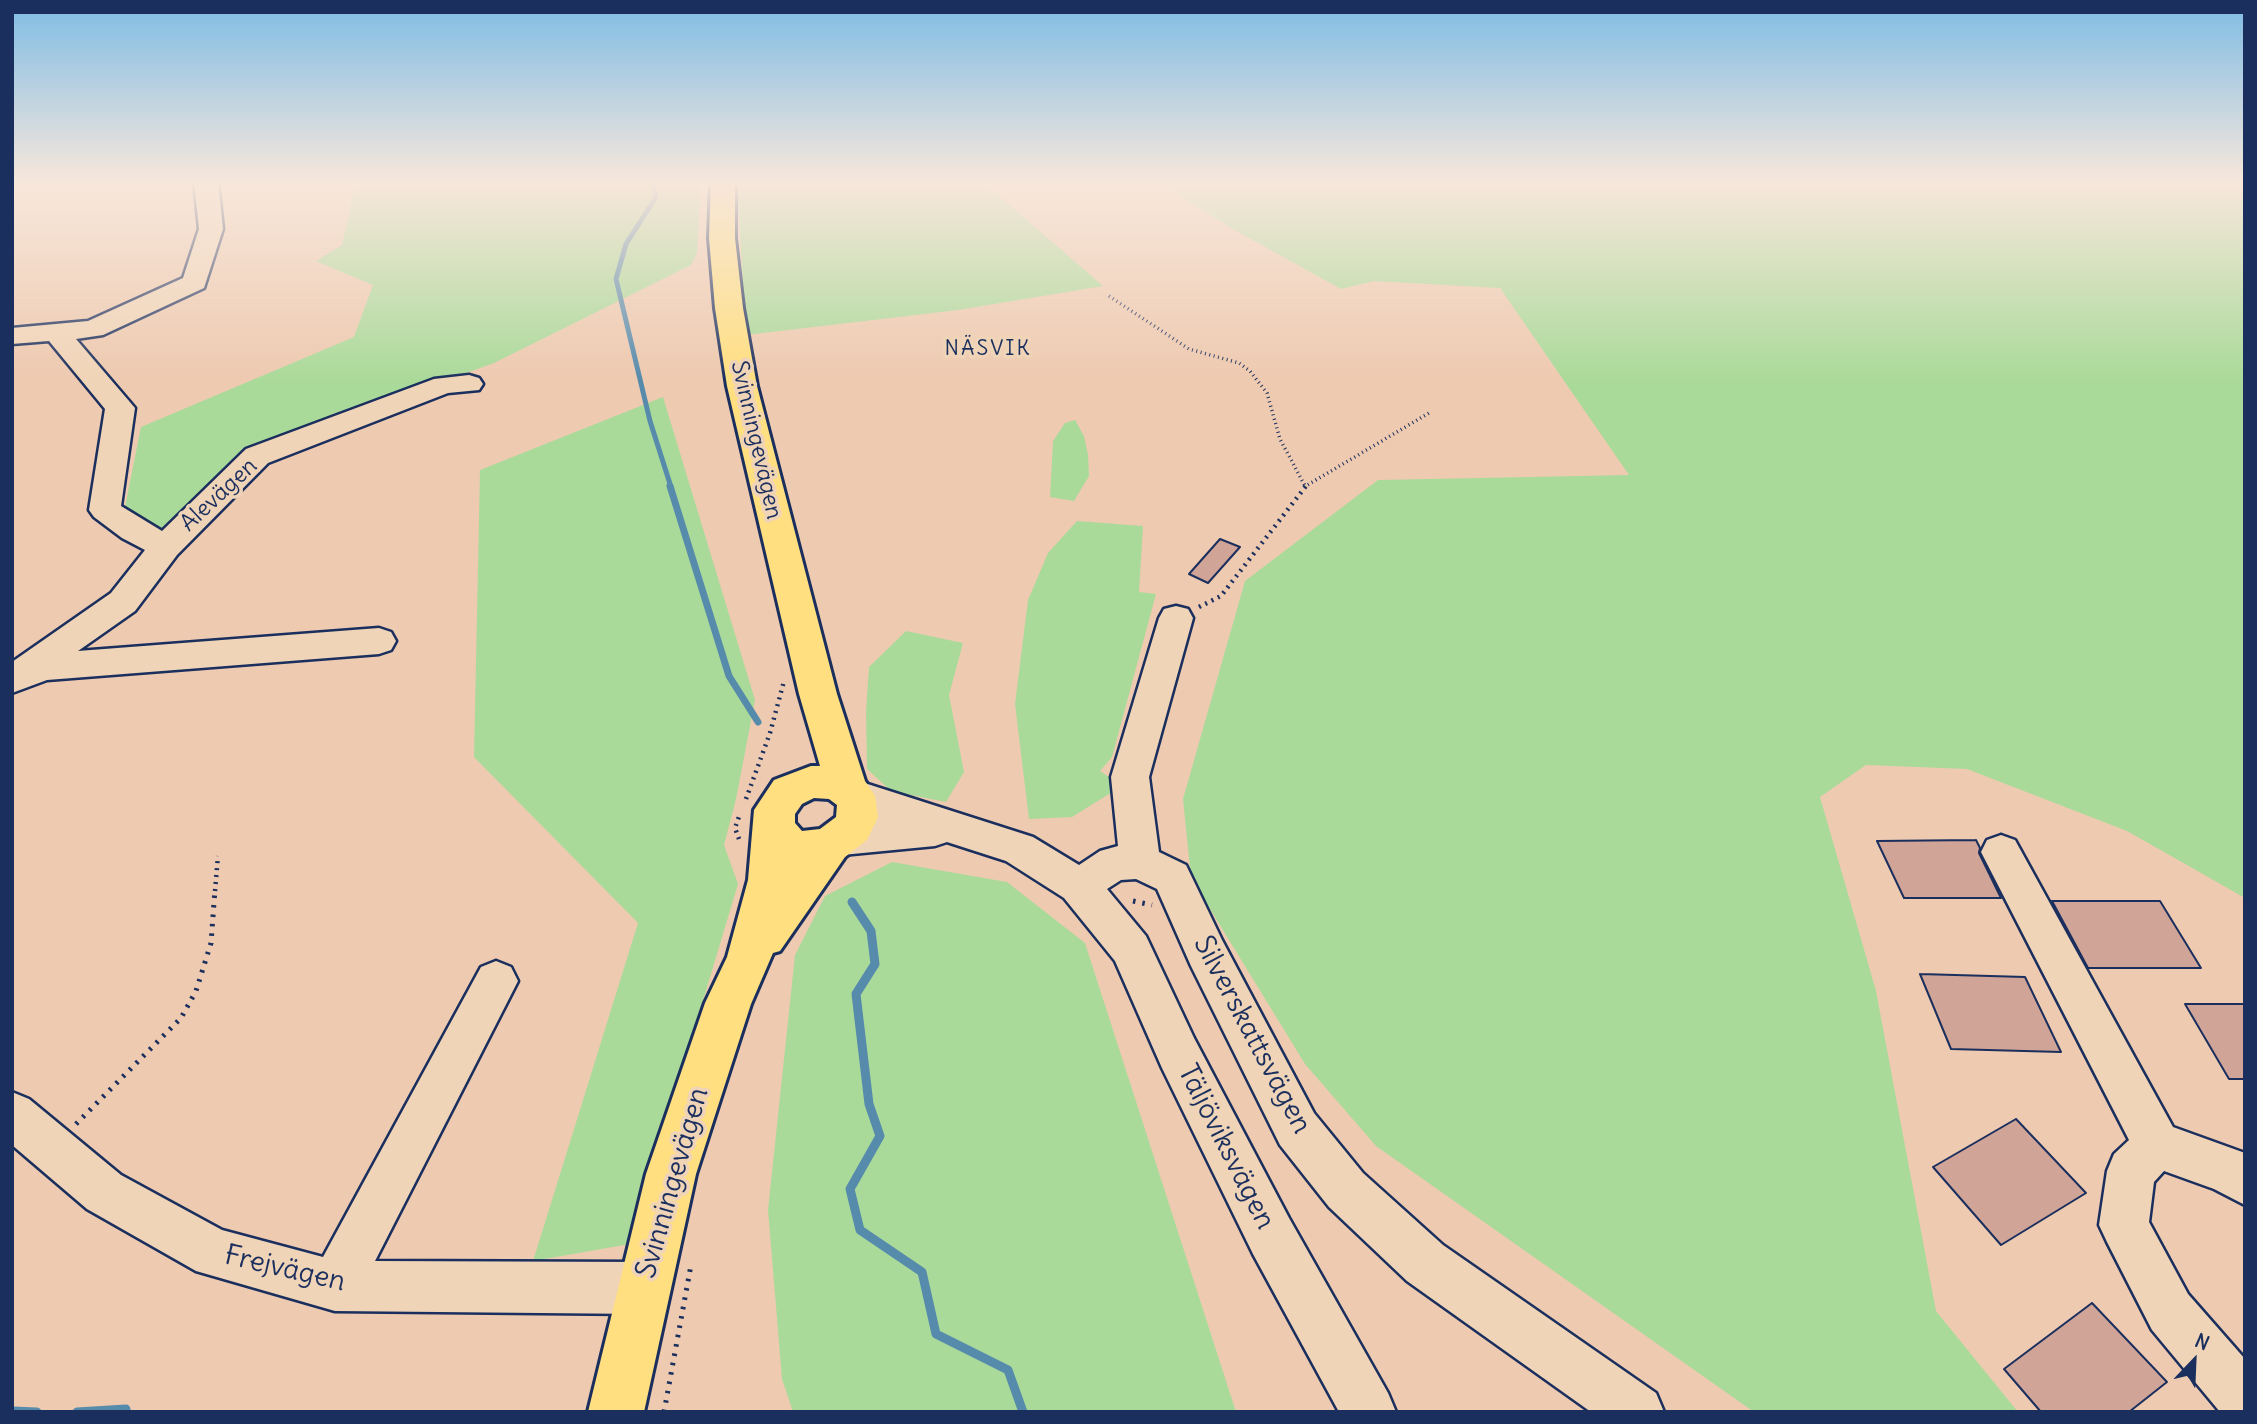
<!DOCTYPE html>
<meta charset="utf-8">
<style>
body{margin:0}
#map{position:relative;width:2257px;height:1424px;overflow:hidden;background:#eecab0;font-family:Delius,sans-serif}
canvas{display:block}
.frame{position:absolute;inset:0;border:14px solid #1b2f5e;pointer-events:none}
.north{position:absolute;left:2159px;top:1326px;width:70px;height:70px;-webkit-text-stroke:5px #f0d4b7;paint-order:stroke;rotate:23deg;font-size:19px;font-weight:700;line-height:28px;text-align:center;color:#1b2f5e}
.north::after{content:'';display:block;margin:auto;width:24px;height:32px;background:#1b2f5e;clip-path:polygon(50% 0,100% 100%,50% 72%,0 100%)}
</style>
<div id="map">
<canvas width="2257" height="1424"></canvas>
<div class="frame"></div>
<div class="north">N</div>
</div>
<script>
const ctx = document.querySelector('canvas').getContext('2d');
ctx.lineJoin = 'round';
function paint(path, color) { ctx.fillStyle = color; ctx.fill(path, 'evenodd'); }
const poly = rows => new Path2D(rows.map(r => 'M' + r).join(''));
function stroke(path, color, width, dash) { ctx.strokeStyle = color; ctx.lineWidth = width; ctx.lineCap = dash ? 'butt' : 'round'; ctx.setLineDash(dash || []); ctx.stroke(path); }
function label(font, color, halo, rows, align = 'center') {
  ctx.font = font + ' Delius,sans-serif'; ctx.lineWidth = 7; ctx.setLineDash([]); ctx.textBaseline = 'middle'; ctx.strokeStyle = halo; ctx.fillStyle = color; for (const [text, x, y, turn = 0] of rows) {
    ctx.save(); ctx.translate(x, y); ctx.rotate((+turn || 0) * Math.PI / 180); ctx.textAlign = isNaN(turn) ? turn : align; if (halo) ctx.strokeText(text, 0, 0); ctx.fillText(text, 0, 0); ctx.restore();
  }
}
const green = poly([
 [356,181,701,181,697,253,691,265,494,363,265,445,190,513,158,534,125,507,141,427,354,337,373,285,316,261,342,245],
 [737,181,982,181,1103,286,958,310,746,335],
 [1157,181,2245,181,2245,898,2127,831,1967,769,1866,765,1820,797,1876,991,1936,1311,2018,1412,1754,1412,1376,1146,1305,1064,1191,878,1183,799,1245,581,1378,480,1629,475,1500,288,1374,281,1341,289,1231,228],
 [663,397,755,700,736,799,724,845,738,884,630,1244,533,1261,638,923,474,757,480,470],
 [1075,420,1084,436,1088,455,1089,476,1074,501,1050,497,1053,441,1065,423],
 [1077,521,1143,526,1139,592,1156,594,1112,757,1100,771,1122,786,1072,817,1029,819,1015,704,1028,600,1048,553],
 [906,631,963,643,949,695,964,772,946,802,891,791,867,769,866,712,869,667],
 [892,862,1007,882,1085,943,1236,1412,793,1412,782,1379,768,1210,795,955,825,896]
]);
const streamFar2 = poly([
 [652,181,656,197,626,244,616,279,650,421,671,487]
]);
const streamFar1 = poly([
 [670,486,729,676,758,722]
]);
const stream = poly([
 [852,902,871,931,875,964,856,994,869,1104,880,1136,850,1189,860,1230,922,1272,936,1334,1008,1370,1023,1412],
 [12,1411,37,1412],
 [77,1412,126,1409,126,1412]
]);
const building = poly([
 [1220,539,1240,547,1208,583,1189,574,1220,539],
 [1976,840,1980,848,1979,853,2001,898,1904,898,1877,841,1976,840],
 [2052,901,2160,901,2201,968,2088,968,2052,901],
 [1920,974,2025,977,2061,1052,1951,1049,1920,974],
 [2185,1004,2245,1004,2245,1079,2229,1079,2185,1004],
 [2016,1119,2086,1193,2001,1245,1933,1167,2016,1119],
 [2092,1303,2167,1382,2129,1412,2041,1412,2004,1369,2092,1303]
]);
const pathFar2 = poly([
 [1109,296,1189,349,1239,363,1250,371,1267,393,1280,439,1305,486],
 [1304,487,1429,413]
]);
const pathFar1 = poly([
 [1199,607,1221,596,1306,486],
 [746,799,770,733,784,681],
 [739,839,735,828,740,814],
 [215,891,218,856]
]);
const path = poly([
 [1133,901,1152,905],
 [76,1124,181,1018,196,991,211,943,215,889],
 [664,1412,691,1265]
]);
const minor = poly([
 [194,181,218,181,223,229,204,288,103,335,76,339,135,408,121,506,162,531,246,449,434,379,469,375,479,378,483,384,479,390,448,393,268,463,177,555,135,611,78,651,379,628,391,632,396,641,391,650,379,654,47,680,12,693,12,662,111,593,145,550,122,538,94,517,89,510,105,409,49,341,12,344,12,328,88,321,183,278,199,229,194,181],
 [1176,606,1188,609,1193,618,1149,777,1159,852,1186,865,1222,940,1314,1113,1363,1173,1443,1245,1656,1393,1664,1412,1591,1412,1407,1281,1329,1207,1280,1145,1191,966,1157,889,1136,879,1121,880,1107,889,1146,936,1194,1038,1289,1218,1388,1393,1396,1412,1339,1412,1253,1254,1162,1068,1115,961,1064,898,1006,861,947,842,935,846,842,855,828,850,822,838,828,826,842,821,876,819,841,807,836,796,841,785,855,780,1033,837,1079,865,1100,851,1118,846,1111,777,1159,618,1164,609,1176,606],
 [2001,835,2015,840,2173,1127,2245,1153,2245,1205,2214,1189,2164,1171,2154,1182,2149,1222,2188,1294,2245,1359,2245,1412,2220,1412,2152,1330,2107,1242,2099,1225,2107,1171,2114,1154,2129,1140,1981,852,1987,840,2001,835],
 [496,961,511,967,518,981,375,1261,643,1262,661,1270,669,1288,661,1306,643,1314,335,1311,196,1271,87,1209,12,1145,12,1092,29,1099,121,1175,222,1230,323,1257,481,967,496,961]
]);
const major = poly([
 [711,181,735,181,735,238,743,308,757,386,837,694,865,781,875,796,878,817,867,840,845,857,780,951,773,953,751,1004,696,1174,644,1412,588,1412,646,1174,705,1003,727,957,748,880,754,810,774,780,811,766,820,766,799,694,727,386,715,308,709,238,711,181],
 [814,798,829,799,837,805,836,817,820,829,802,831,795,823,795,814,802,804,814,798]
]);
const farNeighbourhoodnames = [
 ["NÄSVIK",988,349]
];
const streetNames = [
 ["Svinningevägen",756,440,77],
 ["Alevägen",219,495,-43]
];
const nearStreetnames = [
 ["Silverskattsvägen",1252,1035,62],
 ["Täljöviksvägen",1226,1147,63],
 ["Svinningevägen",673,1183,-74],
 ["Frejvägen",285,1269,13]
];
paint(green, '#aada9a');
stroke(streamFar2, '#578bac', 5);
stroke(streamFar1, '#578bac', 7);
stroke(stream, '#578bac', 9);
paint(building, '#d0a496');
stroke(building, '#1b2f5e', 2);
stroke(minor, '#1b2f5e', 5);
stroke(major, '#1b2f5e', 6);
stroke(pathFar2, '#1b2f5e', 3.5, [1, 3.5]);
stroke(pathFar1, '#1b2f5e', 4.5, [2, 5]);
stroke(path, '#1b2f5e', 5, [2.5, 7]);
paint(minor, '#f0d4b7');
paint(major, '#ffdf80');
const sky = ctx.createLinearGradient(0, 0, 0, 380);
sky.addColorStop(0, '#7ebce5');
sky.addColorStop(0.48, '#f7e7db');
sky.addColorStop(1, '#f7e7db00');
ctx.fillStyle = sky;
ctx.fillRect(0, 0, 2257, 380);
ctx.letterSpacing = '2px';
label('21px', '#1b2f5e', '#f0d4b7', farNeighbourhoodnames);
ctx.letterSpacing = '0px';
label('23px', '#1b2f5e', '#f0d4b7', streetNames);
label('28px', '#1b2f5e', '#f0d4b7', nearStreetnames);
</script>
